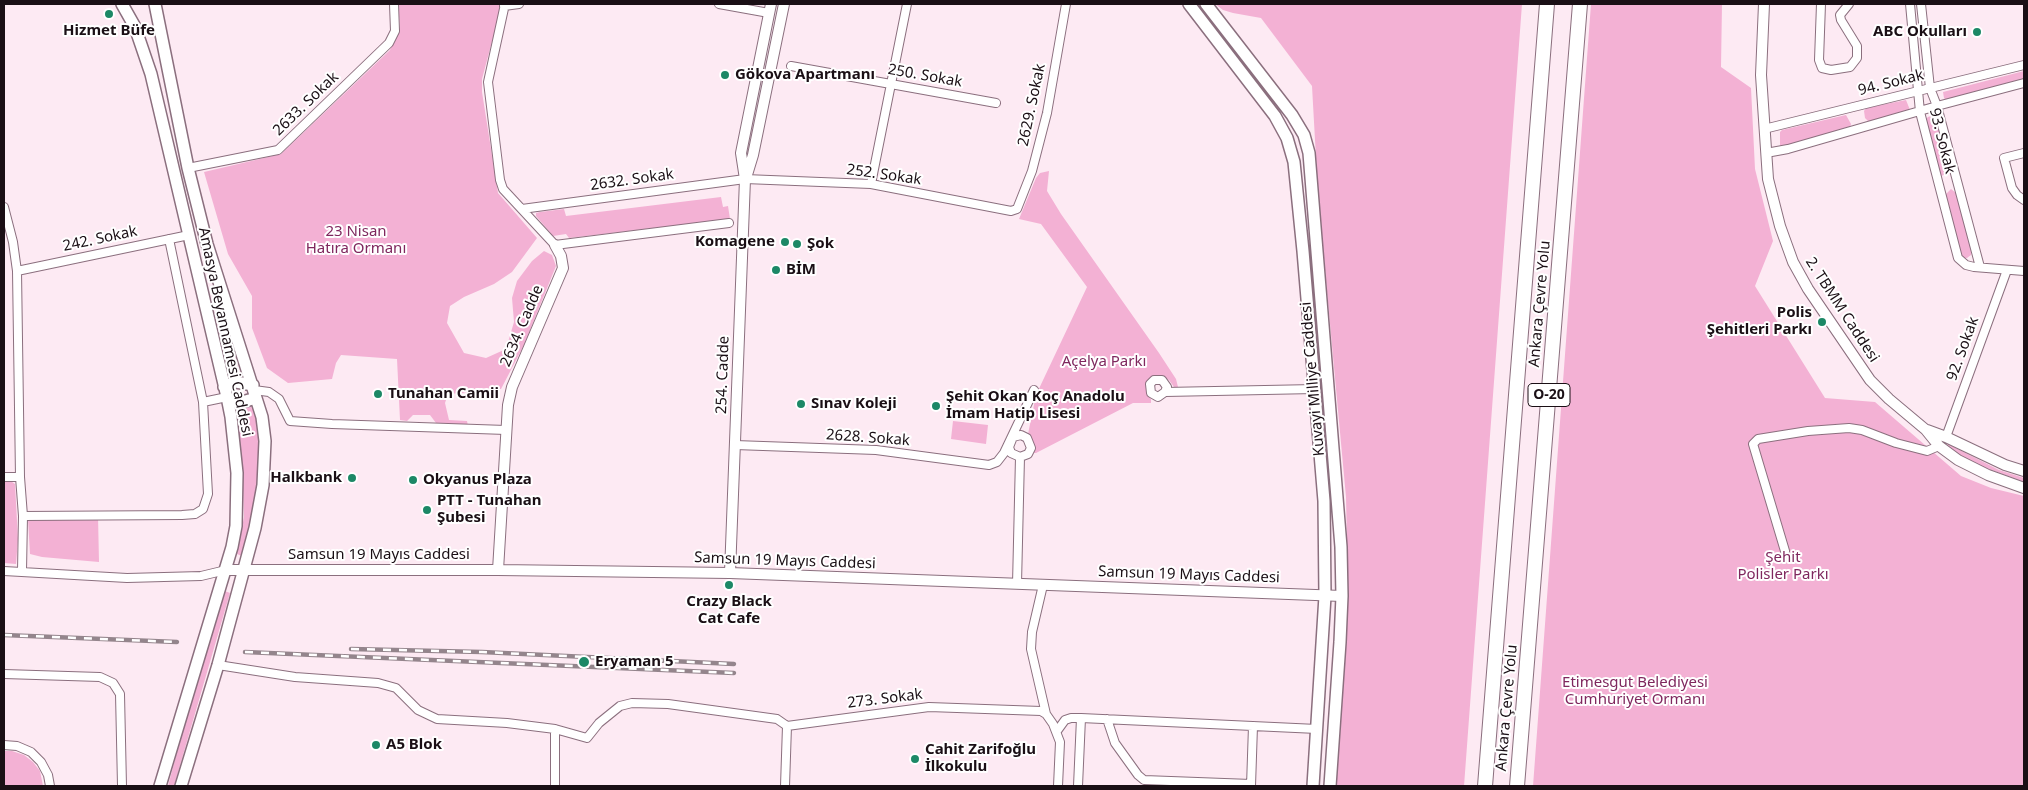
<!DOCTYPE html>
<meta charset="utf-8">
<style>
body{margin:0}
#map{position:relative;width:2028px;height:790px;overflow:hidden;background:#fdeaf3;font-family:"Noto Sans",sans-serif}
canvas{display:block}
.frame{position:absolute;inset:0;border:5px solid #1a0f15;pointer-events:none}
</style>
<div id="map">
<canvas width="2028" height="790"></canvas>
<div class="frame"></div>
</div>
<script>
const ctx = document.querySelector('canvas').getContext('2d');
ctx.lineJoin = 'round';
function paint(path, color) { ctx.fillStyle = color; ctx.fill(path, 'evenodd'); }
const poly = rows => new Path2D(rows.map(r => 'M' + r).join(''));
function stroke(path, color, width, dash) { ctx.strokeStyle = color; ctx.lineWidth = width; ctx.lineCap = dash ? 'butt' : 'round'; ctx.setLineDash(dash || []); ctx.stroke(path); }
function label(font, color, halo, rows, align = 'center') {
  ctx.font = font + ' "Noto Sans",sans-serif'; ctx.lineWidth = 4; ctx.setLineDash([]); ctx.textBaseline = 'middle'; ctx.strokeStyle = halo; ctx.fillStyle = color; for (const [text, x, y, turn = 0] of rows) {
    ctx.save(); ctx.translate(x, y); ctx.rotate((+turn || 0) * Math.PI / 180); ctx.textAlign = isNaN(turn) ? turn : align; if (halo) ctx.strokeText(text, 0, 0); ctx.fillText(text, 0, 0); ctx.restore();
  }
}
const green = poly([
 [398,4,502,4,482,79,482,92,498,193,537,238,512,272,494,284,464,297,450,306,447,323,464,353,486,358,506,349,514,322,512,298,517,281,532,261,544,251,552,255,556,266,524,345,501,389,487,389,475,392,448,394,445,403,449,420,467,421,468,426,436,423,430,415,413,415,407,421,400,420,397,359,341,355,336,363,332,379,288,383,267,368,252,328,252,296,228,254,204,172,281,154,390,50,400,28],
 [1215,4,1522,4,1464,786,1336,786,1348,597,1346,497,1318,194,1312,86,1261,18,1233,13,1223,10],
 [1591,4,1722,4,1721,67,1751,88,1755,169,1773,241,1755,286,1825,398,1875,402,1961,476,1991,488,2024,496,2024,786,1533,786],
 [2024,71,2024,81,1947,101,1944,98,1943,92],
 [1906,100,1910,110,1897,115,1869,122,1865,118,1864,111,1866,108],
 [1846,115,1851,124,1850,127,1783,147,1780,146,1780,132,1782,130],
 [1934,115,1940,129,1951,172,1941,176,1939,175,1925,120,1928,117],
 [1049,171,1047,191,1061,214,1159,353,1176,379,1178,387,1174,387,1169,380,1158,376,1147,383,1147,395,1151,399,1151,403,1133,403,1036,453,1033,453,1032,442,1028,434,1036,395,1087,287,1041,224,1019,219,1036,178,1040,173],
 [1951,189,1956,193,1971,247,1971,255,1967,258,1961,258,1945,195],
 [721,197,723,207,728,206,730,219,569,238,566,234,553,236,536,216,536,213,540,212,564,209,566,216],
 [249,405,255,410,257,419,260,450,260,479,253,518,242,556,237,554,244,517,242,462,237,416,240,408],
 [953,421,988,425,986,444,951,439],
 [1948,444,1999,470,2024,478,2024,482,1978,465,1946,447],
 [4,482,12,482,15,484,18,539,16,564,4,563],
 [98,516,99,562,42,557,30,554,28,519],
 [225,591,230,593,174,786,168,786,189,707],
 [4,751,12,751,24,755,33,762,40,771,43,786,4,786]
]);
const minor = poly([
 [505,4,488,82,500,180,503,189,555,245,729,223],
 [719,4,769,13],
 [1821,4,1819,60,1822,68,1831,70,1850,67,1857,58,1857,46,1841,20,1840,15,1849,4],
 [1910,4,1920,112,1958,258,1966,265,1974,267,2024,271],
 [1921,4,1930,88,1937,106,1980,267],
 [504,6,519,4],
 [791,66,996,103],
 [1764,129,2024,65],
 [1766,153,1788,149,1937,106,2024,83],
 [2024,153,2004,158,2012,188,2017,195,2024,200],
 [188,168,278,150,389,43,395,31,394,4],
 [871,184,907,4],
 [4,207,13,242,17,271,20,477,23,516,22,571],
 [522,209,745,179,871,184,1011,211,1017,209,1032,171,1047,113,1066,4],
 [17,271,189,235],
 [254,390,269,392,279,399,290,421,332,424,506,430],
 [1165,392,1167,387,1162,380,1154,380,1150,384,1151,393,1158,397,1165,392,1315,389],
 [203,402,227,397],
 [1946,437,2007,270],
 [735,445,876,450,989,465,997,462,1004,453,1034,390],
 [4,477,20,477],
 [23,516,182,515,195,514,203,509,208,494,203,402,169,239],
 [1785,551,1753,444,1758,439,1808,431,1849,428,1862,430,1896,443,1927,451,1939,446],
 [4,571,127,578,201,576,226,570],
 [1017,584,1020,457,1028,454,1031,448,1027,438,1021,435,1013,437,1009,447,1011,453,1020,457],
 [1043,585,1032,632,1031,649,1046,714,1053,724,1060,742,1058,786],
 [218,665,295,677,378,683,396,688,418,710,437,719,507,723,555,729,587,738,599,723,620,706,632,703,668,704,777,719,787,726],
 [4,674,100,677,113,683,120,694,122,786],
 [1107,719,1115,743,1138,775,1144,780,1251,784],
 [555,729,555,786],
 [1057,731,1065,720,1071,718,1081,718,1317,729],
 [4,745,17,746,31,752,41,762,48,775,50,786],
 [785,786,787,726,929,707,1041,711,1046,714],
 [1078,786,1081,718],
 [1251,786,1253,726]
]);
const tertiary = poly([
 [1764,4,1761,75,1768,179,1780,226,1793,262,1808,289,1870,380,1889,399,1926,430,1939,446,1958,460,1988,475,2024,488],
 [746,178,753,155,784,4],
 [1927,430,1946,437,2005,465,2024,471],
 [226,570,498,570,730,573,1342,596],
 [498,570,508,405,512,387,563,268,561,256,555,245],
 [730,573,745,179,741,153,771,4]
]);
const secondary = poly([
 [122,4,135,27,151,74,227,397,231,417,237,473,236,526,232,547,160,786],
 [155,4,188,168,207,244,256,398,262,417,265,441,263,485,255,528,218,665,181,786],
 [1189,4,1275,116,1287,138,1294,162,1303,251,1324,501,1325,596,1313,786],
 [1206,4,1292,115,1304,135,1309,153,1341,547,1342,596,1340,642,1330,786],
 [224,387,236,382,253,385],
 [228,402,242,402,256,398]
]);
const motorway = poly([
 [1485,786,1547,4],
 [1517,786,1580,4]
]);
const rail = poly([
 [4,635,177,642],
 [351,649,482,652,734,664],
 [245,652,734,673]
]);
const markers = [
 [109,14,5,"#1c8866"],
 [1977,32,5,"#1c8866"],
 [725,75,5,"#1c8866"],
 [785,242,5,"#1c8866"],
 [797,244,5,"#1c8866"],
 [776,270,5,"#1c8866"],
 [1822,322,5,"#1c8866"],
 [378,394,5,"#1c8866"],
 [801,404,5,"#1c8866"],
 [936,406,5,"#1c8866"],
 [352,478,5,"#1c8866"],
 [413,480,5,"#1c8866"],
 [427,510,5,"#1c8866"],
 [729,585,5,"#1c8866"],
 [584,662,6,"#1c8866"],
 [376,745,5,"#1c8866"],
 [915,759,5,"#1c8866"]
];
const shields = [
 [1549,395,42]
];
const shieldNames = [
 ["O-20",1549,395]
];
const poiNames = [
 ["Hizmet Büfe",109,31,"center"],
 ["ABC Okulları",1967,32,"right"],
 ["Gökova Apartmanı",735,75],
 ["Komagene",775,242,"right"],
 ["Şok",807,244],
 ["BİM",786,270],
 ["Polis",1812,313,"right"],
 ["Şehitleri Parkı",1812,330,"right"],
 ["Tunahan Camii",388,394],
 ["Şehit Okan Koç Anadolu",946,397],
 ["İmam Hatip Lisesi",946,414],
 ["Sınav Koleji",811,404],
 ["Halkbank",342,478,"right"],
 ["Okyanus Plaza",423,480],
 ["PTT - Tunahan",437,501],
 ["Şubesi",437,518],
 ["Crazy Black",729,602,"center"],
 ["Cat Cafe",729,619,"center"],
 ["Eryaman 5",595,662],
 ["A5 Blok",386,745],
 ["Cahit Zarifoğlu",925,750],
 ["İlkokulu",925,767]
];
const streetNames = [
 ["250. Sokak",925,76,10],
 ["94. Sokak",1891,83,-14],
 ["2633. Sokak",306,104,-44],
 ["2629. Sokak",1032,105,-78],
 ["93. Sokak",1942,141,76],
 ["252. Sokak",884,175,8],
 ["2632. Sokak",632,180,-8],
 ["242. Sokak",100,239,-12],
 ["Ankara Çevre Yolu",1540,304,-85],
 ["2. TBMM Caddesi",1842,310,57],
 ["2634. Cadde",522,326,-67],
 ["Amasya Beyannamesi Caddesi",225,332,78],
 ["92. Sokak",1963,349,-70],
 ["254. Cadde",723,375,-88],
 ["Kuvayi Milliye Caddesi",1313,379,-95],
 ["2628. Sokak",868,438,4],
 ["Samsun 19 Mayıs Caddesi",379,555],
 ["Samsun 19 Mayıs Caddesi",785,561,2],
 ["Samsun 19 Mayıs Caddesi",1189,575,2],
 ["273. Sokak",885,699,-7],
 ["Ankara Çevre Yolu",1507,708,-85]
];
const parkNames = [
 ["23 Nisan",356,232],
 ["Hatıra Ormanı",356,249],
 ["Açelya Parkı",1104,362],
 ["Şehit",1783,558],
 ["Polisler Parkı",1783,575],
 ["Etimesgut Belediyesi",1635,683],
 ["Cumhuriyet Ormanı",1635,700]
];
paint(green, '#f3b1d4');
stroke(minor, '#8b6f7e', 10);
stroke(tertiary, '#8b6f7e', 12);
stroke(secondary, '#8b6f7e', 14);
stroke(motorway, '#8b6f7e', 16);
stroke(minor, '#fff', 8);
stroke(tertiary, '#fff', 10);
stroke(secondary, '#fff', 11);
stroke(motorway, '#fff', 14);
stroke(rail, '#94858c', 4.5);
stroke(rail, '#fff', 2.5, [8]);
for (const [x, y, r, color] of markers) { const dot = new Path2D(); dot.arc(x, y, r, 0, 2 * Math.PI); ctx.fillStyle = color; ctx.fill(dot); stroke(dot, '#fff', 2); }
for (const [x, y, w] of shields) { const box = new Path2D(); box.roundRect(x - w / 2, y - 11.5, w, 23, 4); ctx.fillStyle = '#fff'; ctx.fill(box); stroke(box, '#1a0f15', 1); }
label('bold 14px', '#1a0f15', null, shieldNames);
label('bold 15px', '#1a0f15', '#fff', poiNames, 'left');
label('15px', '#1a0f15', '#fff', streetNames);
label('15px', '#7f275e', '#fff', parkNames);
</script>
